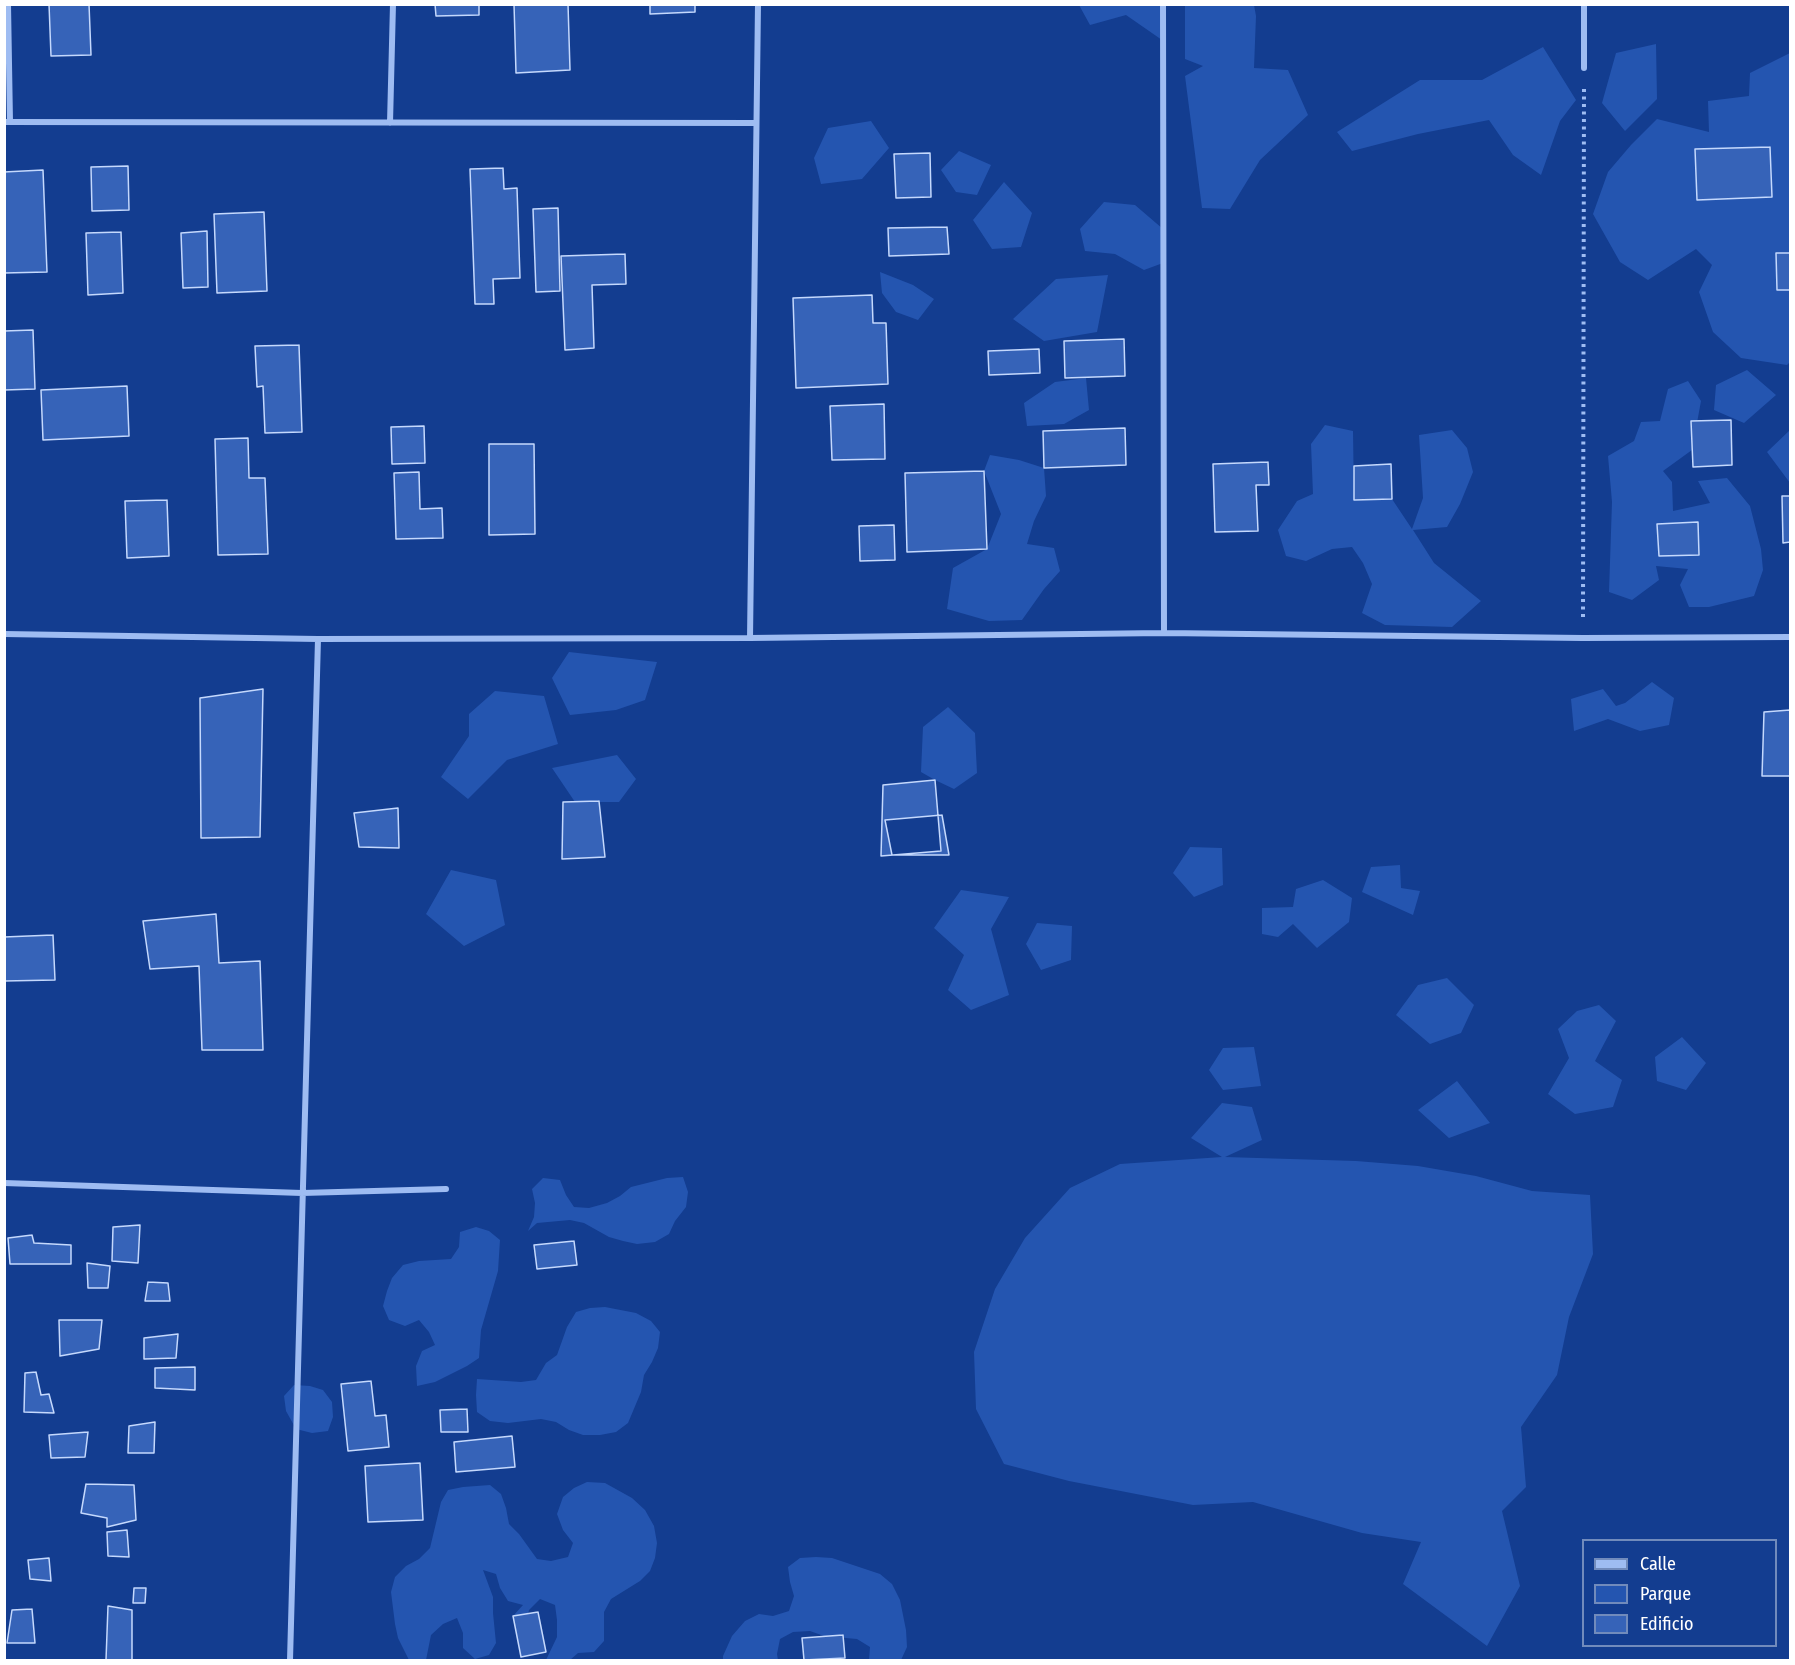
<!DOCTYPE html>
<style>
body{margin:0}
#map{position:relative;width:1795px;height:1665px;overflow:hidden;background:#133d90;font-family:"Fira Sans Condensed",sans-serif}
canvas{display:block}
.frame{position:absolute;inset:0;border:6px solid #fff;pointer-events:none}
.legend{position:absolute;left:1582px;top:1539px;width:195px;height:108px;box-sizing:border-box;background:#133d90;border:2px solid #718bbc;margin:0;padding:8px 10px;list-style:none;font-size:18px;color:#fff}
.legend li{display:flex;align-items:center;gap:12px;height:30px}
.legend b{width:30px;border:2px solid #718bbc}
</style>
<div id="map">
<canvas width="1795" height="1665"></canvas>
<div class="frame"></div>
<ul class="legend">
<li><b style="height:8px;background:#9ebcf2"></b>Calle</li>
<li><b style="height:16px;background:#2455b0"></b>Parque</li>
<li><b style="height:16px;background:#3663b8"></b>Edificio</li>
</ul>
</div>
<script>
const ctx = document.querySelector('canvas').getContext('2d');
ctx.lineJoin = 'round';
function paint(path, color) { ctx.fillStyle = color; ctx.fill(path, 'evenodd'); }
const poly = rows => new Path2D(rows.map(r => 'M' + r).join(''));
function stroke(path, color, width, dash) { ctx.strokeStyle = color; ctx.lineWidth = width; ctx.lineCap = dash ? 'butt' : 'round'; ctx.setLineDash(dash || []); ctx.stroke(path); }
const green = poly([
 [1079,5,1163,5,1162,40,1126,15,1090,25],
 [1185,5,1254,5,1256,16,1254,68,1288,70,1308,115,1260,160,1230,209,1202,208,1185,76,1203,66,1185,59],
 [1656,44,1657,99,1625,131,1602,103,1616,53],
 [1543,47,1576,100,1560,121,1541,175,1513,155,1489,120,1418,134,1352,151,1337,132,1420,80,1482,80],
 [1790,53,1790,362,1787,365,1741,358,1713,332,1699,292,1712,265,1696,249,1648,280,1620,262,1593,214,1608,172,1631,145,1657,119,1709,132,1708,101,1749,96,1750,73],
 [871,121,889,148,862,179,821,184,814,158,828,128],
 [959,151,991,165,977,195,956,192,941,170],
 [1004,182,1032,213,1021,247,992,249,973,220],
 [1104,202,1135,205,1163,229,1163,263,1144,270,1115,254,1085,251,1080,229],
 [880,272,913,285,934,299,918,320,896,312,882,293],
 [1108,275,1097,332,1044,341,1013,319,1056,279],
 [1747,370,1776,395,1744,423,1714,410,1716,385],
 [1086,378,1089,410,1064,424,1027,426,1024,403,1055,382],
 [1688,381,1701,401,1692,450,1663,471,1672,482,1673,511,1710,503,1698,481,1727,478,1750,506,1761,549,1763,570,1754,596,1709,607,1689,607,1680,585,1688,569,1656,566,1659,580,1632,600,1609,592,1612,502,1608,456,1634,441,1641,422,1660,421,1668,389],
 [1325,425,1353,431,1354,500,1392,499,1412,529,1423,498,1419,435,1452,430,1467,448,1473,472,1460,504,1447,527,1413,530,1434,563,1481,601,1452,627,1385,625,1362,613,1372,584,1363,563,1352,547,1332,549,1306,561,1286,556,1278,530,1297,501,1313,494,1311,444],
 [1790,430,1790,483,1767,452],
 [990,455,1019,460,1044,468,1046,496,1034,521,1027,544,1054,548,1060,571,1044,589,1022,620,989,621,947,609,953,568,987,549,1001,514,984,471],
 [569,652,657,662,645,700,616,710,570,715,552,678],
 [1652,682,1674,698,1669,725,1640,731,1608,719,1574,731,1571,699,1603,689,1616,706,1625,703],
 [495,691,544,696,558,744,507,760,468,799,441,777,469,736,469,714],
 [948,707,975,733,977,773,954,789,935,780,921,772,923,727],
 [617,755,636,779,619,802,575,802,552,768],
 [1190,847,1222,848,1223,885,1194,897,1173,873],
 [1400,865,1401,888,1420,891,1413,915,1362,892,1371,867],
 [451,870,496,880,505,925,464,946,426,914],
 [1323,880,1352,898,1349,922,1317,948,1293,924,1278,937,1262,934,1262,908,1293,907,1296,889],
 [961,890,1009,897,991,929,1009,995,971,1010,948,990,964,955,934,928],
 [1037,923,1072,926,1071,960,1041,970,1026,944],
 [1447,978,1474,1005,1461,1033,1430,1044,1396,1015,1418,985],
 [1599,1005,1616,1021,1595,1061,1622,1080,1613,1107,1575,1114,1548,1094,1569,1058,1558,1029,1577,1011],
 [1682,1037,1706,1063,1686,1090,1657,1081,1655,1057],
 [1254,1047,1261,1086,1223,1090,1209,1070,1223,1048],
 [1457,1081,1490,1123,1449,1138,1418,1110],
 [1222,1103,1252,1107,1262,1140,1225,1157,1356,1161,1418,1166,1476,1176,1532,1191,1590,1195,1593,1254,1569,1317,1557,1375,1521,1427,1526,1487,1502,1511,1520,1586,1487,1646,1403,1584,1421,1542,1362,1533,1253,1502,1193,1505,1069,1481,1004,1464,976,1409,974,1352,995,1289,1025,1238,1070,1188,1120,1164,1222,1157,1191,1138],
 [683,1177,688,1192,686,1207,675,1221,669,1234,655,1242,637,1244,623,1241,609,1237,584,1223,570,1220,537,1223,528,1231,534,1217,535,1203,532,1189,543,1178,560,1180,566,1195,574,1207,589,1208,607,1203,620,1196,631,1187,667,1178],
 [476,1227,489,1231,500,1240,498,1271,481,1330,479,1358,467,1366,435,1382,417,1386,416,1366,422,1351,435,1345,429,1332,419,1320,405,1326,389,1320,383,1306,387,1291,392,1278,403,1265,419,1261,451,1259,459,1247,460,1232],
 [605,1307,636,1313,651,1321,660,1332,658,1348,652,1362,644,1375,641,1392,628,1423,616,1432,600,1435,583,1435,569,1430,556,1422,541,1419,508,1423,490,1421,477,1412,476,1395,477,1379,521,1382,536,1380,546,1363,557,1355,567,1327,576,1312,590,1308],
 [294,1385,310,1386,323,1390,332,1402,333,1417,328,1431,312,1433,296,1429,286,1411,284,1396],
 [587,1482,605,1483,632,1498,645,1510,654,1526,657,1543,655,1558,650,1571,640,1581,611,1599,604,1612,604,1641,594,1652,578,1653,570,1660,546,1660,557,1637,557,1620,555,1605,540,1599,529,1610,525,1626,513,1616,523,1605,508,1601,500,1588,496,1574,483,1570,493,1597,493,1613,496,1643,489,1655,475,1659,463,1648,463,1633,457,1618,443,1624,431,1635,426,1660,409,1660,398,1638,395,1624,391,1592,395,1577,406,1566,419,1559,430,1548,441,1502,448,1490,463,1487,490,1485,501,1494,506,1508,509,1524,519,1534,537,1559,551,1561,568,1557,573,1543,563,1530,557,1514,563,1497,574,1488],
 [816,1557,832,1558,880,1574,892,1584,900,1600,906,1630,907,1647,901,1660,869,1660,870,1647,857,1639,824,1636,810,1631,793,1632,780,1639,777,1654,778,1660,723,1660,723,1656,732,1636,745,1621,759,1614,773,1616,789,1611,794,1596,790,1582,788,1567,800,1558]
]);
const building = poly([
 [49,4,89,4,91,55,51,56,49,4],
 [435,4,479,4,479,15,436,16,435,4],
 [514,4,568,4,570,70,516,73,514,4],
 [650,4,695,4,695,12,650,14,650,4],
 [1770,147,1772,197,1697,200,1695,149,1770,147],
 [930,153,931,197,896,198,894,154,930,153],
 [128,166,129,210,92,211,91,167,128,166],
 [503,168,504,189,517,188,520,278,493,279,494,304,475,304,470,169,503,168],
 [43,170,47,272,4,273,4,172,43,170],
 [558,208,560,291,536,292,533,209,558,208],
 [264,212,267,291,217,293,214,214,264,212],
 [947,227,949,254,889,256,888,228,947,227],
 [207,231,208,287,183,288,181,233,207,231],
 [121,232,123,293,88,295,86,233,121,232],
 [1776,253,1790,253,1790,290,1777,290,1776,253],
 [625,254,626,284,592,285,594,348,565,350,561,256,625,254],
 [872,295,873,323,886,323,888,384,796,388,793,298,872,295],
 [33,330,35,389,4,390,4,331,33,330],
 [1124,339,1125,376,1065,378,1064,341,1124,339],
 [299,345,302,432,265,433,263,386,257,387,255,346,299,345],
 [1039,349,1040,373,989,375,988,351,1039,349],
 [127,386,129,436,43,440,41,390,127,386],
 [884,404,885,459,832,460,830,406,884,404],
 [1731,420,1732,465,1693,467,1691,421,1731,420],
 [424,426,425,463,392,464,391,427,424,426],
 [1125,428,1126,465,1044,468,1043,431,1125,428],
 [248,438,249,478,265,478,268,554,218,555,215,439,248,438],
 [489,444,534,444,535,534,489,535,489,444],
 [1268,462,1269,485,1256,485,1258,531,1215,532,1213,464,1268,462],
 [1391,464,1392,499,1354,500,1354,466,1391,464],
 [984,471,987,549,907,552,905,473,984,471],
 [419,472,420,509,442,508,443,538,396,539,394,473,419,472],
 [1782,496,1790,496,1790,542,1783,543,1782,496],
 [167,500,169,556,127,558,125,501,167,500],
 [1698,522,1699,555,1659,556,1657,524,1698,522],
 [894,525,895,560,860,561,859,526,894,525],
 [263,689,260,837,201,838,200,698,263,689],
 [1790,710,1790,776,1762,776,1764,712,1790,710],
 [935,780,941,851,881,856,883,785,935,780],
 [599,801,605,857,562,859,563,802,599,801],
 [398,808,399,848,359,847,354,813,398,808],
 [942,815,949,855,892,855,885,820,942,815],
 [216,914,219,963,260,961,263,1050,202,1050,199,966,150,969,143,921,216,914],
 [53,935,55,980,4,981,4,937,53,935],
 [140,1225,138,1263,112,1261,113,1227,140,1225],
 [32,1235,34,1243,71,1245,71,1264,10,1264,8,1238,32,1235],
 [574,1241,577,1265,537,1269,534,1245,574,1241],
 [87,1263,110,1266,108,1288,88,1288,87,1263],
 [148,1282,168,1283,170,1301,145,1301,148,1282],
 [59,1320,102,1320,99,1349,60,1356,59,1320],
 [178,1334,176,1358,144,1359,144,1338,178,1334],
 [195,1367,195,1390,155,1388,155,1368,195,1367],
 [36,1372,41,1395,49,1394,54,1413,24,1412,25,1373,36,1372],
 [371,1381,375,1416,386,1415,389,1447,348,1451,341,1384,371,1381],
 [467,1409,468,1432,441,1432,440,1410,467,1409],
 [155,1422,154,1453,128,1453,129,1426,155,1422],
 [88,1432,85,1457,51,1458,49,1435,88,1432],
 [512,1436,515,1467,456,1472,454,1442,512,1436],
 [420,1463,423,1520,368,1522,365,1466,420,1463],
 [86,1484,134,1485,136,1520,107,1527,107,1518,81,1513,86,1484],
 [127,1530,129,1557,108,1556,107,1532,127,1530],
 [49,1558,51,1581,30,1579,28,1560,49,1558],
 [134,1588,146,1588,145,1603,133,1603,134,1588],
 [108,1606,132,1610,132,1660,106,1660,108,1606],
 [32,1609,35,1643,7,1643,12,1610,32,1609],
 [538,1612,546,1652,521,1657,513,1616,538,1612],
 [843,1635,845,1658,804,1660,802,1638,843,1635]
]);
const path = poly([
 [1583,617,1584,87]
]);
const street = poly([
 [8,4,10,122],
 [1163,4,1164,633],
 [1584,4,1584,68],
 [4,122,756,123],
 [390,123,393,4],
 [4,634,318,639,750,638,1164,633,1583,638,1790,637],
 [750,638,758,4],
 [4,1183,302,1193,446,1189],
 [290,1660,318,639]
]);
paint(green, '#2455b0');
paint(building, '#3663b8');
stroke(building, '#c5d9fd', 1.5);
stroke(path, '#9ebcf2', 4, [3, 4.5]);
stroke(street, '#9ebcf2', 6);
</script>
